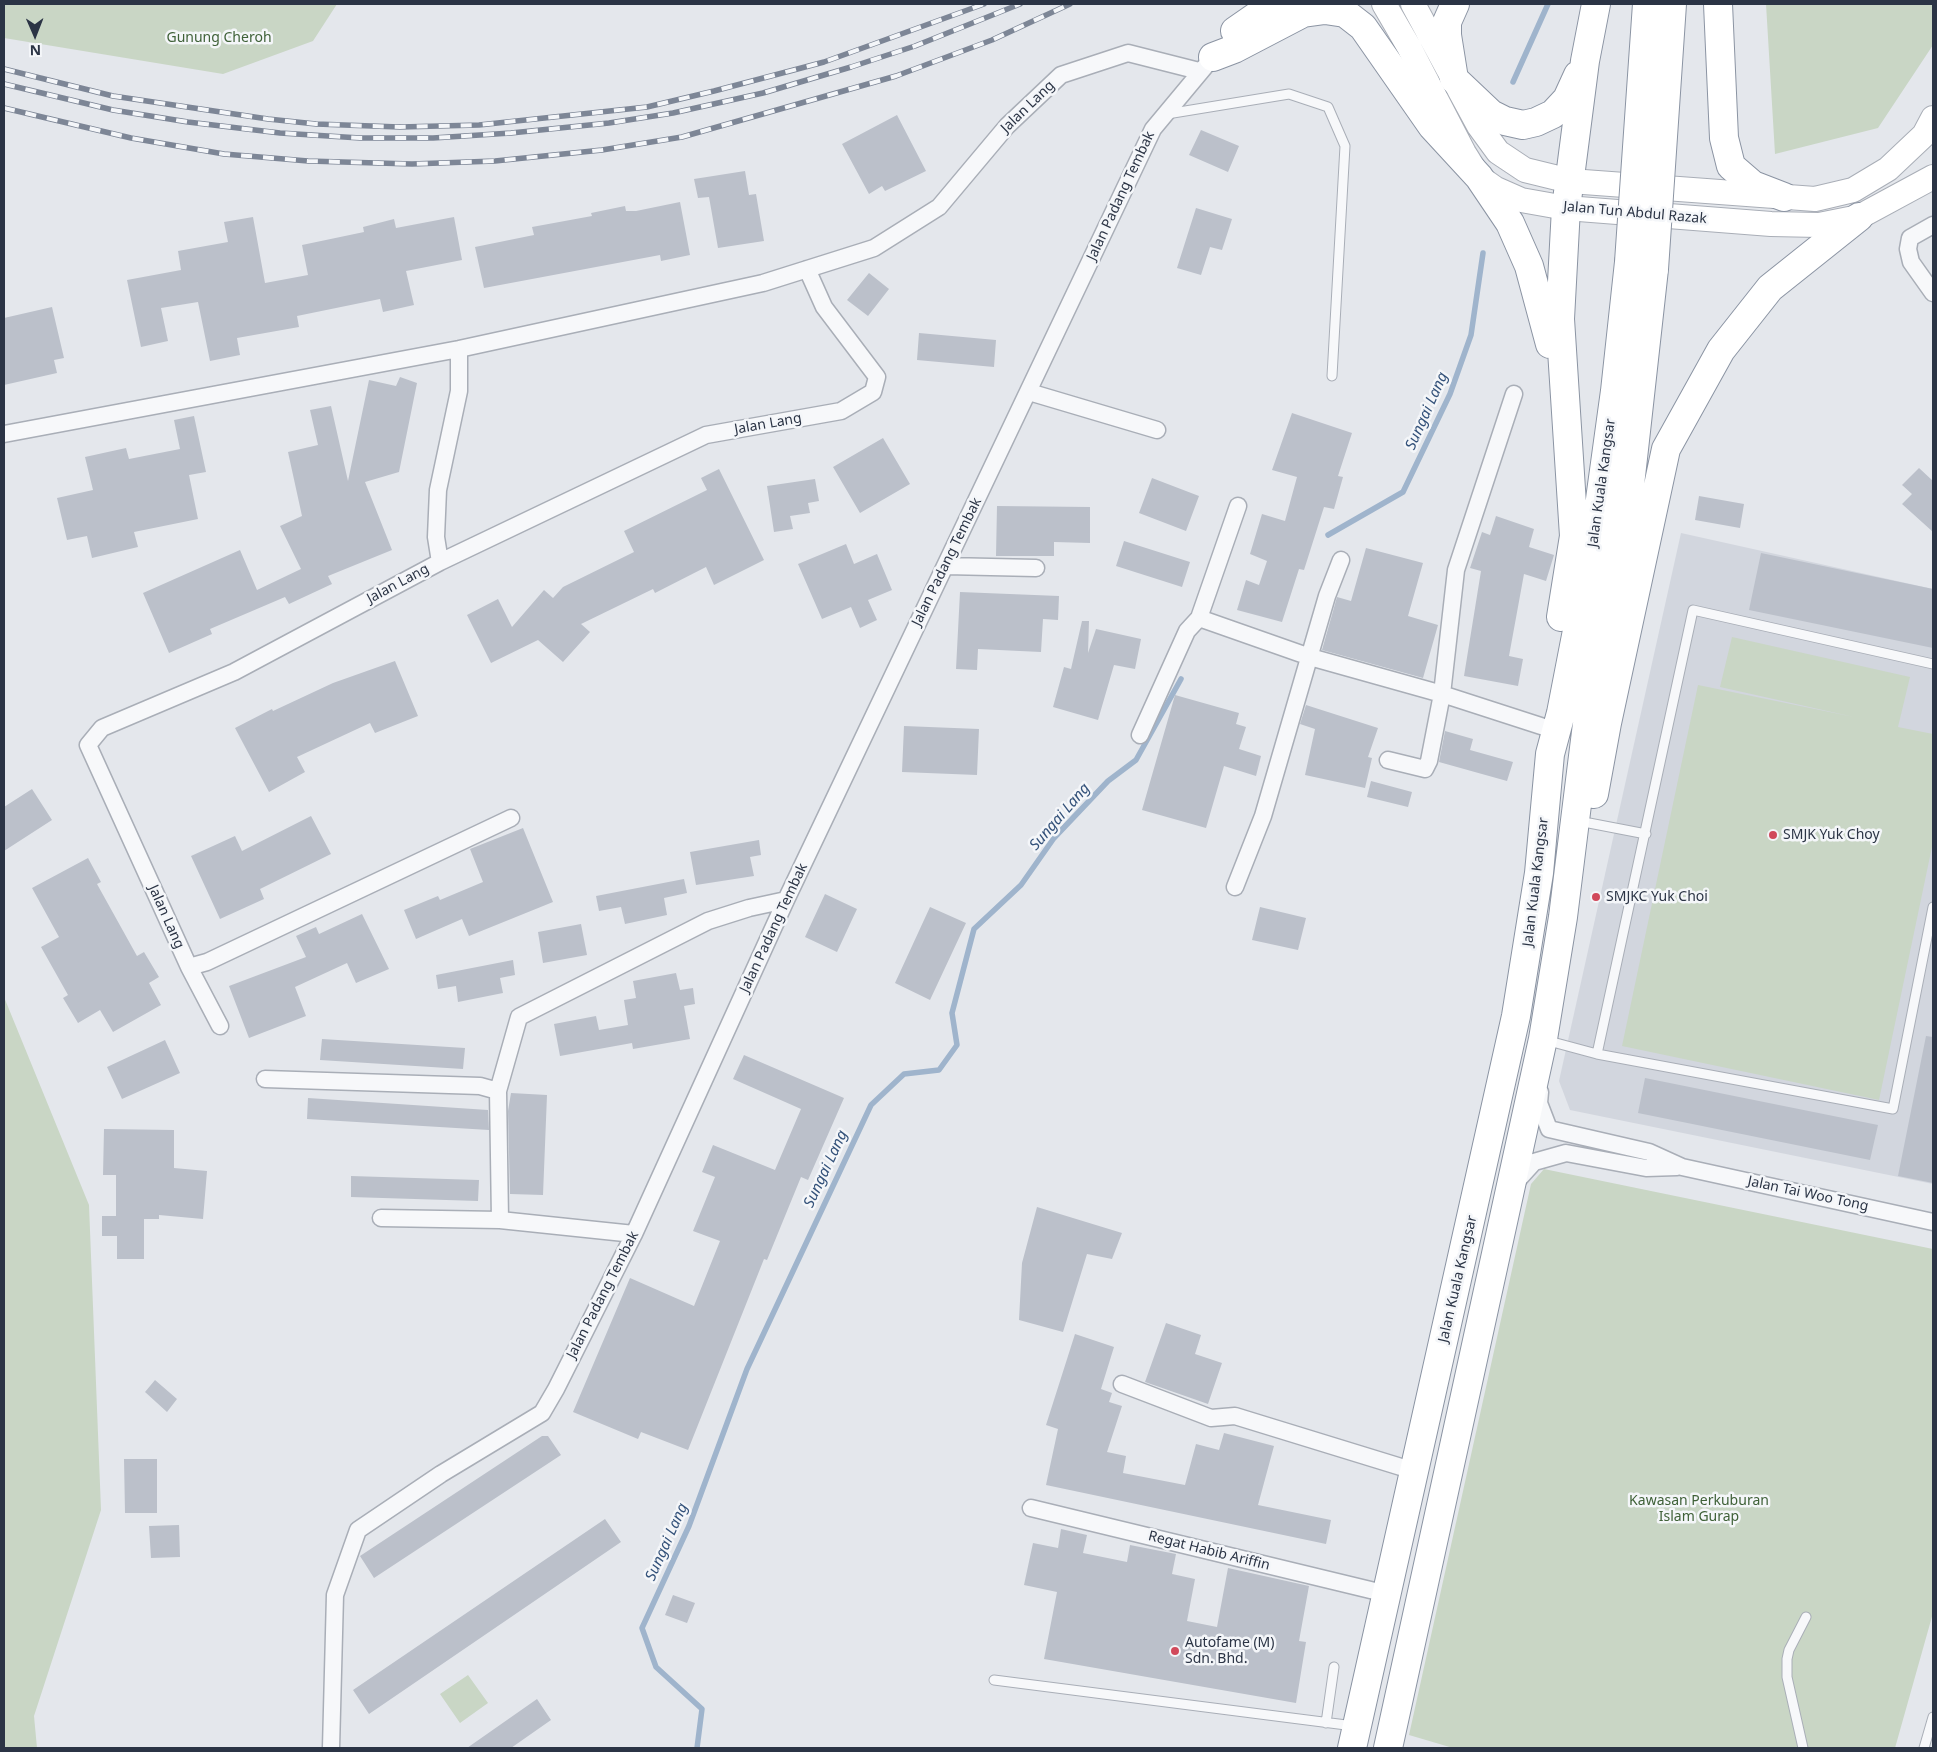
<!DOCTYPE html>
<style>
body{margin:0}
#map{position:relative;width:1937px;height:1752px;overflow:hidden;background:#e4e7ec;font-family:"Noto Sans",sans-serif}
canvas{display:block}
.frame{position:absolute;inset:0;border:5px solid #2b3445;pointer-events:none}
.north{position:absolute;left:10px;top:10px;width:50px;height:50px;-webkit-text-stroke:4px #f4f6f9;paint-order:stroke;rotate:179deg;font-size:14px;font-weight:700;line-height:20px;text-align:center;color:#2b3445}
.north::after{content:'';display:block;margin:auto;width:18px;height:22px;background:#2b3445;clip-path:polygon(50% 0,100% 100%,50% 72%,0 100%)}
</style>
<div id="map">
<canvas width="1937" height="1752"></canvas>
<div class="frame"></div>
<div class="north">N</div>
</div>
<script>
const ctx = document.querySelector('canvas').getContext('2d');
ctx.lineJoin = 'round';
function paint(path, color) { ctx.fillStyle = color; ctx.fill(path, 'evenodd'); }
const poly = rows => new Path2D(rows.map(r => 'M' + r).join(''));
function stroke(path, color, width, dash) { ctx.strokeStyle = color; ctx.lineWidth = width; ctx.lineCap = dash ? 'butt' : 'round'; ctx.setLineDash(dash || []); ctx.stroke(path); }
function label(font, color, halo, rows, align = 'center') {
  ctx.font = font + ' "Noto Sans",sans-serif'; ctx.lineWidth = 5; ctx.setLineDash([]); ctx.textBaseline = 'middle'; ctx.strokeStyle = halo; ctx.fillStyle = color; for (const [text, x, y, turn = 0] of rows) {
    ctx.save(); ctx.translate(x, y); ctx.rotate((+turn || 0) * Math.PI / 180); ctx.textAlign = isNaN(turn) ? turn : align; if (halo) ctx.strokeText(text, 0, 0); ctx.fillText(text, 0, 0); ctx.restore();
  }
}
const built = poly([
 [1681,533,1933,589,1933,1184,1570,1110,1559,1081]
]);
const green = poly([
 [4,4,337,4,313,41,223,74,4,38],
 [1766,4,1933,4,1933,45,1878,128,1775,154],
 [1732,637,1910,677,1898,727,1933,734,1933,842,1879,1100,1622,1046,1698,685,1854,717,1720,687],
 [4,997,89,1205,101,1510,34,1716,37,1748,4,1748],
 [1544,1169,1933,1249,1933,1613,1895,1748,1453,1748,1409,1735,1531,1184],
 [468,1675,488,1703,460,1723,440,1694]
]);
const stream = poly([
 [1513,82,1548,4],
 [1328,535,1403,492,1450,394,1471,335,1483,253],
 [697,1748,702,1709,656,1667,642,1628,689,1526,747,1369,871,1105,904,1074,939,1070,957,1045,952,1013,974,929,1021,885,1054,838,1108,781,1136,760,1181,679]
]);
const building = poly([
 [897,115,926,171,885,191,882,186,869,194,842,144],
 [1201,130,1239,146,1228,172,1189,155],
 [745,171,749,195,756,194,764,241,718,248,709,197,698,198,694,179],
 [680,202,690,255,661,261,660,255,484,288,475,247,534,235,532,227,592,216,591,213,625,206,626,211,636,211],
 [1196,208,1232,219,1222,250,1210,247,1201,275,1177,268],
 [253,217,265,283,308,275,302,245,364,232,363,227,394,219,396,228,454,217,462,260,406,271,414,305,383,312,380,299,297,316,299,327,237,338,240,355,210,361,198,302,161,308,168,341,141,347,127,280,181,270,178,251,228,242,224,222],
 [869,273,889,289,868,316,847,300],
 [52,307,64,358,54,360,57,373,4,385,4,318],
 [919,333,996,340,994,367,917,360],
 [400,377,417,383,399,472,365,482,392,550,328,576,332,584,289,604,285,597,210,629,212,634,169,653,143,593,240,550,257,590,301,569,280,526,302,516,288,452,318,445,310,410,331,406,348,481,369,380,396,386],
 [1292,413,1352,433,1338,476,1343,477,1334,509,1324,507,1304,570,1299,569,1282,622,1237,610,1246,580,1259,585,1267,561,1250,554,1262,514,1285,521,1297,477,1272,470],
 [194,416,206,472,189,475,198,519,134,532,138,547,92,558,87,536,67,540,57,498,93,490,85,457,126,448,129,459,180,449,174,420],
 [883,438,910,484,860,513,833,467],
 [1919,468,1933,481,1933,532,1902,504,1912,494,1902,485],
 [719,469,764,560,714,585,706,567,655,593,653,589,581,624,590,632,563,662,538,640,491,663,467,615,498,599,512,627,544,590,553,598,563,587,634,552,624,531,707,490,701,478],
 [1152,478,1199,496,1186,531,1139,513],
 [815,479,819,501,808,503,810,513,790,516,793,529,774,532,767,486],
 [1699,496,1744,504,1740,528,1695,520],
 [997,506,1090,507,1090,543,1054,542,1054,556,996,556],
 [1496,516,1534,529,1529,547,1554,555,1546,581,1524,574,1509,656,1523,659,1518,686,1464,676,1481,571,1470,568,1482,532,1490,535],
 [1124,541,1190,562,1182,587,1116,566],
 [846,544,854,564,877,554,892,590,868,600,877,620,860,628,851,607,822,619,798,564],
 [1366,548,1423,563,1408,616,1438,625,1423,678,1322,650,1337,597,1351,601],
 [1761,553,1933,589,1933,648,1749,610],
 [960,592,1059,596,1058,620,1043,619,1041,652,978,649,977,670,956,669],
 [1082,621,1089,621,1088,653,1096,629,1141,639,1135,669,1114,665,1098,720,1053,707,1064,667,1071,669],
 [395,661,418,716,375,733,370,723,297,757,305,772,269,792,235,728,272,709,273,711,333,683],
 [1175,695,1239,713,1236,724,1246,727,1239,749,1261,756,1256,776,1224,766,1206,828,1142,810],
 [1306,705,1378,728,1368,757,1372,758,1365,788,1305,775,1315,729,1300,724],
 [904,726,979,729,977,775,902,772],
 [1445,731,1473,739,1470,750,1513,762,1507,781,1439,762],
 [1371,781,1412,792,1408,807,1367,797],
 [32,789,52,820,4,851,4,807],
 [311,816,331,854,260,889,264,899,220,919,191,856,235,836,242,851],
 [523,828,553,902,469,936,462,919,416,939,404,910,438,896,440,900,483,882,470,849],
 [759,840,761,855,750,857,754,876,696,885,690,852],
 [88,858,101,882,97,884,137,956,144,952,159,977,149,983,161,1005,113,1032,100,1010,78,1023,63,998,68,995,41,947,59,937,32,888],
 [684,879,687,893,664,898,667,915,625,924,621,907,599,911,596,896],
 [825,894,857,909,837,952,805,937],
 [930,907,966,923,930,1000,895,983],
 [1260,907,1306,918,1298,950,1252,940],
 [362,914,389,969,356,983,347,963,295,987,306,1016,249,1038,229,986,306,957,296,936,316,927,319,934],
 [581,924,587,955,543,963,538,932],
 [513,960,515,975,500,978,503,993,458,1002,456,986,438,989,436,975],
 [676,973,680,990,693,988,695,1004,684,1006,690,1039,633,1049,632,1043,560,1056,554,1024,596,1016,599,1030,628,1025,624,1000,636,998,633,981],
 [1926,1036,1933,1037,1933,1183,1898,1176],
 [322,1039,465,1048,463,1069,320,1060],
 [165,1040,180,1073,122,1099,107,1067],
 [744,1055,844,1098,808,1180,801,1177,767,1260,764,1259,688,1450,641,1432,638,1439,573,1412,630,1278,694,1306,720,1241,693,1231,715,1177,702,1172,713,1145,775,1170,801,1109,733,1079],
 [1645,1078,1878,1125,1870,1160,1638,1113],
 [511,1093,547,1095,543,1195,510,1194,508,1111],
 [308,1098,488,1110,489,1130,307,1119],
 [104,1129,174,1130,174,1168,207,1171,203,1219,159,1215,159,1219,144,1219,144,1259,117,1259,117,1236,102,1236,102,1216,116,1216,116,1175,103,1175],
 [351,1176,479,1180,478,1201,351,1197],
 [1037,1207,1122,1233,1112,1259,1087,1254,1063,1332,1019,1320,1022,1263],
 [1166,1323,1201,1335,1195,1354,1222,1363,1208,1404,1145,1382],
 [1075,1334,1114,1347,1101,1389,1112,1393,1109,1402,1122,1406,1107,1452,1126,1456,1123,1473,1185,1485,1196,1444,1219,1450,1224,1433,1274,1446,1258,1505,1331,1520,1326,1544,1046,1485,1058,1429,1046,1425],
 [155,1380,177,1399,167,1412,145,1392],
 [542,1436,548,1436,561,1455,374,1578,360,1556],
 [124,1459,157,1459,157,1513,125,1513],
 [605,1519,621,1542,369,1714,353,1690],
 [179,1525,180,1557,151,1558,149,1526],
 [1061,1529,1087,1535,1083,1553,1127,1562,1130,1545,1176,1554,1172,1574,1195,1579,1187,1621,1217,1627,1228,1568,1309,1586,1299,1641,1306,1642,1296,1703,1044,1659,1057,1592,1024,1585,1033,1543,1058,1548],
 [673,1595,695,1603,687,1623,665,1615],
 [537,1699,551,1720,511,1748,467,1748]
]);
const service = poly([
 [1167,114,1289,94,1328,107,1345,146,1332,376],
 [1933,664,1693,610,1597,1054,1893,1109,1933,907],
 [1589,823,1646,834],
 [1545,1040,1597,1054],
 [994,1680,1354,1726],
 [1326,1723,1334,1667],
 [1803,1748,1787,1677,1787,1659,1789,1650,1806,1617],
 [1924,1748,1933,1717]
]);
const minor = poly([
 [1933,225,1910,238,1908,249,1911,262,1933,293],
 [1029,392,1157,430],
 [4,434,459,349,763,283,874,248,939,207,1007,126,1061,75,1128,53,1199,71],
 [440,562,436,537,438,490,459,391,459,349],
 [946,566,1036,568],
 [1199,618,1238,506],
 [1140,735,1187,631,1199,618,1310,657,1442,694,1544,727],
 [1388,760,1425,769,1429,761,1442,694,1456,570,1514,394],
 [1235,887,1263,816,1327,596,1341,560],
 [189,967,207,962,511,818],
 [220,1026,189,967,88,745,102,728,234,672,440,562,706,435,841,411,873,392,877,377,824,307,807,269],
 [265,1079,480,1086,498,1091],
 [1540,1092,1539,1103,1549,1129,1649,1152,1682,1167,1933,1222],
 [1514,1184,1534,1162,1566,1153,1646,1168,1677,1167],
 [381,1218,500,1220,634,1234],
 [500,1220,498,1091,519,1017,708,921,749,908,786,900],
 [1122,1384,1211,1418,1235,1416,1414,1471],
 [1031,1508,1387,1594],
 [331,1748,335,1595,358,1530,441,1474,542,1413,556,1389,634,1234,786,900,1153,129,1213,57]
]);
const secondary = poly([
 [1384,4,1409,47,1464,153,1479,177,1496,189,1521,200,1566,208,1771,224,1819,225,1859,217,1933,177],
 [1413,4,1479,126,1498,152,1525,170,1570,181,1815,199,1853,190,1888,169,1924,135,1933,118]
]);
const trunk = poly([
 [1455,4,1447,22,1447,35,1454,79,1491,114,1505,121,1523,125,1536,122,1553,114,1567,99,1578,75],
 [1718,4,1724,138,1731,166,1753,185,1784,197],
 [1235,31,1274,4],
 [1213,57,1234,49,1303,13,1325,10,1345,13,1363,27,1432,126,1479,177,1510,223,1529,266,1550,344],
 [1561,617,1574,536,1560,319,1566,208,1585,61,1596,4],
 [1594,794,1607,723,1666,449,1721,350,1770,288,1859,217],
 [1352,1748,1516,1016,1539,873,1550,754,1561,713,1594,543,1615,391,1629,262],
 [1388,1748,1543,1039,1563,917,1588,716,1629,494,1654,269]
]);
const rail = poly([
 [4,69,113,96,268,119,316,124,400,127,479,125,647,107,714,91,824,62,984,4],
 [4,84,113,110,188,122,280,133,360,138,433,138,511,133,609,123,673,113,763,93,851,67,915,46,1020,4],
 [4,108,131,138,224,154,308,161,412,164,495,161,602,150,682,137,896,76,992,40,1070,4]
]);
const trunkBridge = poly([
 [1629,262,1647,4],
 [1654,269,1672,4]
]);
const markers = [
 [1773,835,5,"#d1495b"],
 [1596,897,5,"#d1495b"],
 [1175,1651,5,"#d1495b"]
];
const parkNames = [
 ["Gunung Cheroh",219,38],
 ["Kawasan Perkuburan",1699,1501],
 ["Islam Gurap",1699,1517]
];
const streetNames = [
 ["Jalan Lang",1028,107,-44],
 ["Jalan Padang Tembak",1121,196,-65],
 ["Jalan Tun Abdul Razak",1635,213,5],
 ["Jalan Lang",768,424,-10],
 ["Jalan Kuala Kangsar",1602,483,-82],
 ["Jalan Padang Tembak",947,562,-64],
 ["Jalan Lang",398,584,-28],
 ["Jalan Kuala Kangsar",1536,882,-83],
 ["Jalan Lang",166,917,66],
 ["Jalan Padang Tembak",774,928,-65],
 ["Jalan Tai Woo Tong",1808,1194,12],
 ["Jalan Kuala Kangsar",1458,1279,-77],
 ["Jalan Padang Tembak",603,1295,-63],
 ["Regat Habib Ariffin",1209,1551,14]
];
const poiNames = [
 ["SMJK Yuk Choy",1783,835],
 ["SMJKC Yuk Choi",1606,897],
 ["Autofame (M)",1185,1643],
 ["Sdn. Bhd.",1185,1659]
];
const waterNames = [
 ["Sungai Lang",1427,411,-66],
 ["Sungai Lang",1060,817,-49],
 ["Sungai Lang",826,1169,-65],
 ["Sungai Lang",667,1542,-66]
];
paint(built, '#d2d6de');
paint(green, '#c9d6c5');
stroke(stream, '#9fb4cc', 5.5);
paint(building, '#bbc0ca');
stroke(service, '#a9aeb7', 11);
stroke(minor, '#a9aeb7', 19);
stroke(secondary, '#a9aeb7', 26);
stroke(trunk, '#8b94a3', 30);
stroke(service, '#f7f8fa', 9);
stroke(minor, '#f7f8fa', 16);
stroke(secondary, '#fff', 24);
stroke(trunk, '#fff', 28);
stroke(rail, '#7d8696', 5.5);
stroke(rail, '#f4f6f9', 4, [11]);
stroke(trunkBridge, '#8b94a3', 30, []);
stroke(trunkBridge, '#fff', 28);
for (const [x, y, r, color] of markers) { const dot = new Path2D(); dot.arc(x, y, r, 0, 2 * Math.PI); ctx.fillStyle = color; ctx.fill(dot); stroke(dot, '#f4f6f9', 2); }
label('14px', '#3f6138', '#f4f6f9', parkNames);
label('14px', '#2b3445', '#f4f6f9', streetNames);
label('14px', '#2b3445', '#f4f6f9', poiNames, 'left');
label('italic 15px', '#34527a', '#f4f6f9', waterNames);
</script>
